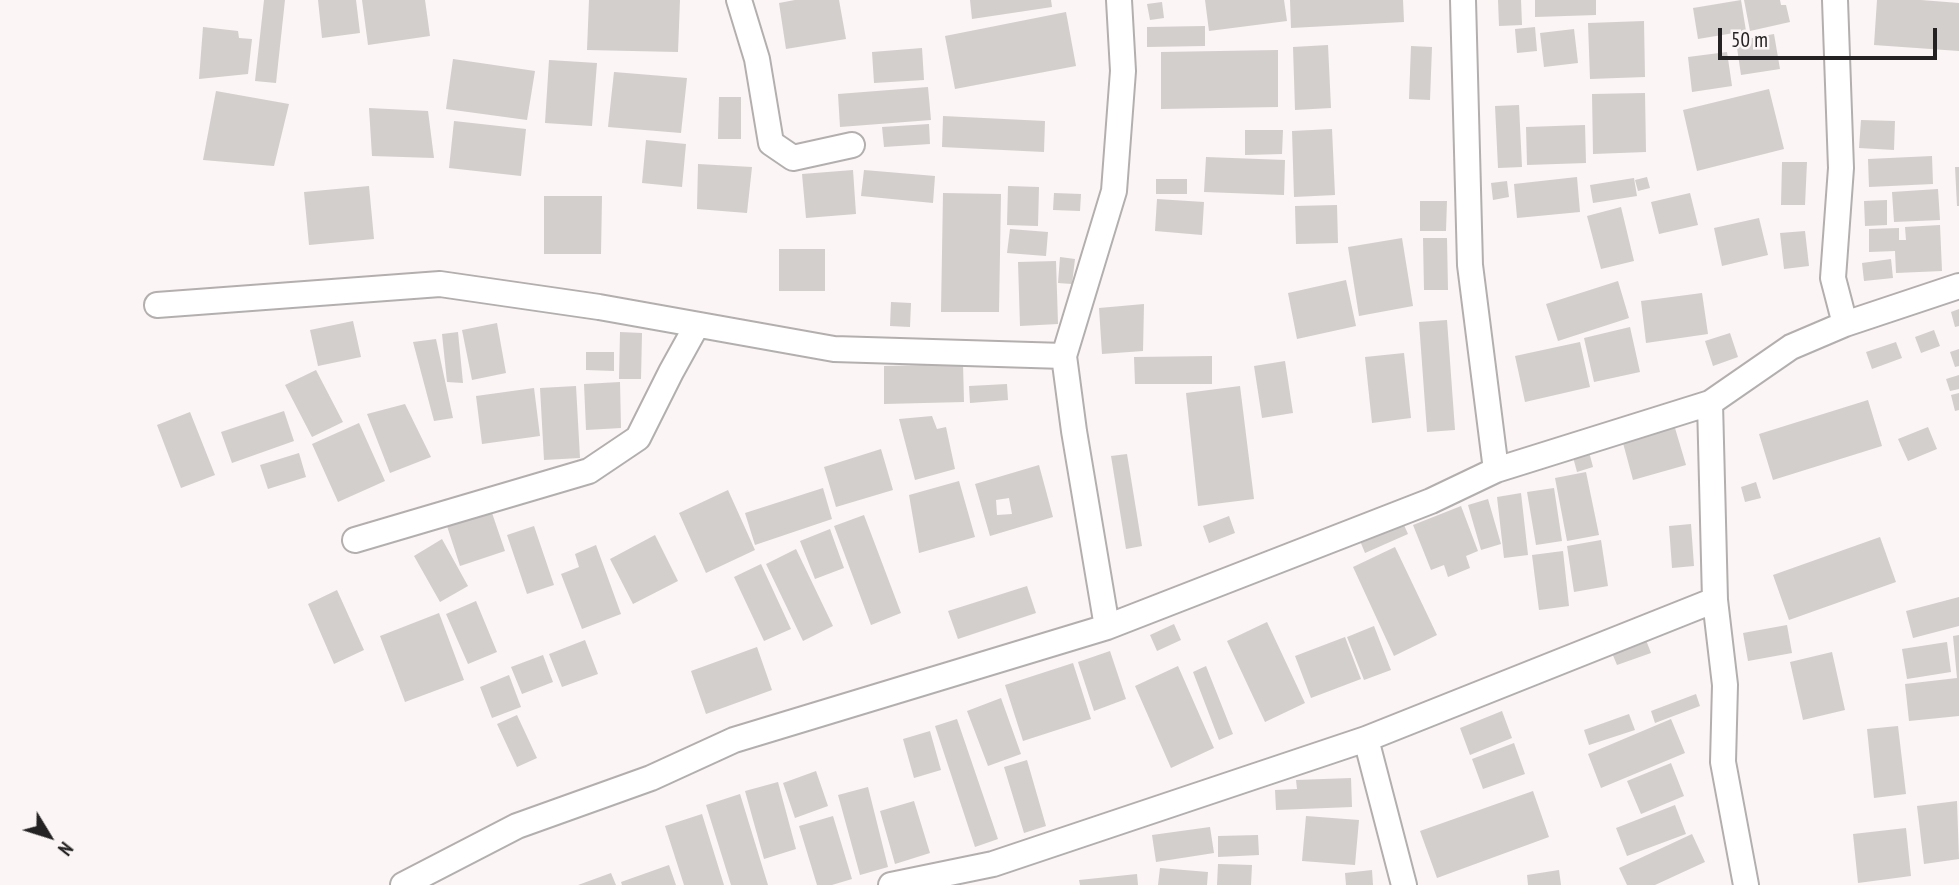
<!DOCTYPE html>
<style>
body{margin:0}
#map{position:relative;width:1959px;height:885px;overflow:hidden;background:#fbf5f5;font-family:"PT Sans Narrow",sans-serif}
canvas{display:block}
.north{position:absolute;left:14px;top:801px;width:70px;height:70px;-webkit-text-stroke:5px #fbf5f5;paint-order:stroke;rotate:128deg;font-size:19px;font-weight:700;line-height:28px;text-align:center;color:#242222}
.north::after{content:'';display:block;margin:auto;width:24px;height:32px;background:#242222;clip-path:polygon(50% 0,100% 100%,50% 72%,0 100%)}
.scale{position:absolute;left:1718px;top:28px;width:219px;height:32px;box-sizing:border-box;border:4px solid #242222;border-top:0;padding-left:9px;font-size:21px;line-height:24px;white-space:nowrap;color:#242222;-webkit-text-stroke:5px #fbf5f5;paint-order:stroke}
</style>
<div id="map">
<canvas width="1959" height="885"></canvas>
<div class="north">N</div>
<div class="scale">50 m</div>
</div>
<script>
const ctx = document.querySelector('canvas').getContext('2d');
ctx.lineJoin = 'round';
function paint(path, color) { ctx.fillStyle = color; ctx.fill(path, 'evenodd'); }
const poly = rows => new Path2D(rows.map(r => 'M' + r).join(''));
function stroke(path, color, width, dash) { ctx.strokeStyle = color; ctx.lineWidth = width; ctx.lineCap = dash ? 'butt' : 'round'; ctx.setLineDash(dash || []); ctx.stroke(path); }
const building = poly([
 [264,0,285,0,276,83,255,81],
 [318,0,356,0,360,33,322,38],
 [362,0,425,0,430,36,368,45],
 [589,0,680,0,678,52,587,50],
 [795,0,839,0,846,39,786,49,779,3],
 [970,0,1051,0,1052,7,972,19],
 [1205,0,1284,0,1287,21,1209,31],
 [1290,0,1403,0,1404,22,1291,28],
 [1498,0,1521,0,1522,25,1499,26],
 [1535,0,1596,0,1596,15,1535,17],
 [1741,0,1746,31,1698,39,1693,8],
 [1744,0,1780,0,1781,5,1786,5,1790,22,1750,31],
 [1877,0,1921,0,1959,3,1959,51,1874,45],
 [1162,2,1164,18,1150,20,1147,4],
 [1066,12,1076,66,955,89,945,36],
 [1644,21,1645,77,1590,79,1588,23],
 [1205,26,1205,46,1147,47,1147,27],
 [203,27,238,31,239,38,252,39,248,74,199,79],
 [1535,27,1537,51,1517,53,1515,29],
 [1574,29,1578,63,1544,67,1540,33],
 [1774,34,1780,69,1741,75,1736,41],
 [1328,45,1331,108,1295,110,1293,47],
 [1411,46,1432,47,1430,100,1409,99],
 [922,48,924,80,874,83,872,52],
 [1278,50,1278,107,1161,109,1161,52],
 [1727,52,1732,86,1692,92,1688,57],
 [453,59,535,71,527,120,446,109],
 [549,60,597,63,592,126,545,123],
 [614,72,687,78,681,133,608,127],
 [928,87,931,120,840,127,838,94],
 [1769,89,1784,149,1697,171,1683,110],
 [216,91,289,104,274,166,203,160],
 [1645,93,1646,152,1593,154,1592,94],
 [719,97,741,97,741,139,718,139],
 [1519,105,1522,167,1498,168,1495,106],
 [369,108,428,111,434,158,372,156],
 [943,116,1045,121,1044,152,942,147],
 [1861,120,1895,121,1894,150,1859,148],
 [454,121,526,129,521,176,449,168],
 [929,124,930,144,884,147,882,127],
 [1585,125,1586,163,1527,165,1526,127],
 [1332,129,1335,195,1294,197,1292,131],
 [1245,130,1283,130,1282,154,1245,155],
 [646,140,686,144,682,187,642,183],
 [1932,156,1933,184,1869,187,1868,159],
 [1206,157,1285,160,1284,195,1204,192],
 [1782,162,1807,162,1805,205,1781,205],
 [698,164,752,167,747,213,697,209],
 [1955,167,1959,167,1959,206,1957,206],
 [853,170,856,214,806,218,802,174],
 [864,170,935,176,933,203,861,196],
 [1577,177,1580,212,1517,218,1514,184],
 [1647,177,1650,188,1638,191,1635,180],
 [1634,178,1637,196,1593,203,1590,185],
 [1156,179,1187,179,1187,194,1156,194],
 [1507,181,1509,197,1493,200,1491,183],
 [369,186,374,239,309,245,304,192],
 [1008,186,1039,187,1038,226,1007,225],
 [1938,189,1940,220,1894,222,1892,192],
 [943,193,1001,194,999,312,941,312],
 [1054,193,1081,194,1080,211,1053,210],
 [1690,193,1698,225,1659,234,1651,202],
 [544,196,602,196,601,254,544,254],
 [1157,199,1204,202,1202,235,1155,231],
 [1887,200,1887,225,1865,226,1864,201],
 [1420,201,1447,201,1446,231,1420,231],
 [1337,205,1338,243,1296,244,1295,206],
 [1621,207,1634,261,1601,269,1587,216],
 [1759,218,1768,255,1722,266,1714,228],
 [1940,225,1942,271,1896,273,1895,251,1869,252,1869,229,1899,228,1899,240,1906,240,1905,227],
 [1010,229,1048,232,1046,256,1007,253],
 [1805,231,1809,266,1784,269,1780,233],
 [1402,238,1413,306,1359,316,1348,247],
 [1423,238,1447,238,1448,290,1424,290],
 [779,249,825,249,825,291,779,291],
 [1060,257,1075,259,1072,284,1058,283],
 [1891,259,1893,278,1864,281,1862,263],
 [1056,261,1058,324,1020,326,1018,262],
 [1346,280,1356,326,1297,339,1288,293],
 [1618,281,1629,318,1558,341,1546,304],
 [1702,293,1708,334,1646,343,1641,301],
 [891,302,911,303,910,327,890,326],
 [1144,304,1143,351,1102,354,1099,308],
 [1959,309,1959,326,1955,327,1951,312],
 [1447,320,1455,430,1427,432,1419,322],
 [353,321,361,357,318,366,310,330],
 [497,323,506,373,472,380,462,330],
 [1630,327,1640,372,1594,382,1584,338],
 [1934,330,1940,346,1921,353,1915,337],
 [458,332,463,383,447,382,442,334],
 [620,332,642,333,641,379,619,379],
 [1730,333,1738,357,1713,366,1705,341],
 [436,339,453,418,434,421,413,342],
 [1580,342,1590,387,1525,402,1515,356],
 [1896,342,1902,358,1872,369,1866,352],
 [1959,349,1959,366,1955,367,1950,352],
 [586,352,614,352,614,371,586,370],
 [1404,353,1411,418,1372,423,1365,357],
 [1212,356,1212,384,1135,384,1134,357],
 [1285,361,1293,413,1262,418,1254,366],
 [963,364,964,402,884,404,884,366],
 [316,370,343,422,312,437,285,385],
 [1959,375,1959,389,1950,391,1946,379],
 [620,382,621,428,586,430,584,384],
 [1007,384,1008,400,970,403,969,386],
 [576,386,580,458,544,460,540,388],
 [1240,386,1254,499,1198,506,1186,393],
 [534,388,540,436,482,444,476,396],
 [1959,393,1959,410,1955,411,1951,395],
 [1868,400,1882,446,1773,480,1759,434],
 [405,404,431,457,390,473,367,414],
 [284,411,294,441,232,463,221,432],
 [190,412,215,475,181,488,157,425],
 [932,416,937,429,946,427,955,469,915,480,899,419],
 [359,423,385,481,338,502,312,444],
 [1928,427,1937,449,1908,461,1898,439],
 [1675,428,1686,465,1633,480,1623,443],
 [881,449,893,490,836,507,824,467],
 [1589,452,1593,467,1577,472,1573,457],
 [299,453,306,477,268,489,260,465],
 [1127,454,1142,546,1126,549,1111,456],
 [1039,465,1053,517,990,536,975,484],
 [1009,498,1012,514,997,515,996,500],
 [1586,472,1599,535,1567,541,1555,478],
 [959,481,975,537,919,553,909,495],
 [1756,482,1761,498,1745,502,1741,487],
 [823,488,832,519,755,545,745,513],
 [1554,488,1562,541,1536,545,1527,492],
 [728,490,755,550,706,573,679,513],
 [1521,493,1528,555,1504,558,1497,497],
 [1488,499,1501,544,1481,550,1468,505],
 [1461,506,1478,551,1466,556,1470,568,1448,577,1444,565,1431,570,1413,525],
 [491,510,505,551,460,566,447,526],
 [864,515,901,613,871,625,834,526],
 [1229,516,1235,533,1209,543,1203,526],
 [1400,516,1408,534,1365,553,1358,536],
 [1691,524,1694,566,1672,568,1669,526],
 [534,526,554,585,527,594,507,535],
 [830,529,844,568,815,579,800,541],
 [655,535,678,581,633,604,610,559],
 [1880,537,1896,582,1789,620,1773,575],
 [442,539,468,586,440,602,414,556],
 [1601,540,1608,586,1574,592,1567,546],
 [596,545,621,614,582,629,561,574,579,567,575,554],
 [1395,547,1437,635,1394,656,1353,567],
 [796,549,833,626,803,641,766,564],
 [1563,551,1569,606,1539,610,1532,555],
 [761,564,791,629,764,641,734,577],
 [1027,586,1036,613,958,639,948,611],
 [337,590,364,650,334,664,308,604],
 [1959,597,1959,626,1913,638,1906,611],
 [476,601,497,652,468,664,446,614],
 [439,613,464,680,405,702,380,636],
 [1267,622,1305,703,1265,722,1227,641],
 [1174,624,1181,640,1157,651,1150,635],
 [1787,625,1792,653,1748,661,1743,633],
 [1374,626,1391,670,1364,680,1347,637],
 [1959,635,1959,716,1909,721,1905,684,1957,678,1953,636],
 [1345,637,1361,679,1311,698,1295,656],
 [585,640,598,674,562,687,549,654],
 [1646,640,1651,653,1617,665,1612,653],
 [1947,642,1951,672,1907,679,1902,649],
 [757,647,772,690,706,714,691,671],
 [1110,651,1126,699,1094,711,1078,662],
 [1832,652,1845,710,1803,720,1790,662],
 [543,655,553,682,522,694,511,667],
 [1073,663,1091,719,1023,741,1005,685],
 [1178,666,1214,748,1171,768,1135,686],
 [1206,666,1233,734,1219,740,1193,672],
 [509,675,521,707,492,718,480,687],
 [1696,694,1700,706,1655,723,1651,711],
 [1001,698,1021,754,988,766,967,711],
 [1502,711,1512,738,1470,755,1460,728],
 [1629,714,1635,730,1589,745,1584,730],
 [517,715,537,758,517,767,497,724],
 [957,719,998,839,975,847,935,726],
 [1671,719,1685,753,1601,788,1588,754],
 [1898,726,1906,794,1874,798,1867,729],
 [930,731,941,770,914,778,903,739],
 [1514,743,1525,774,1483,789,1472,759],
 [1027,760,1046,826,1024,833,1004,767],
 [1671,763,1684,796,1641,814,1627,781],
 [816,771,828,806,795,818,783,783],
 [1351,778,1352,807,1276,810,1275,790,1297,789,1296,780],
 [778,782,796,849,764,859,745,791],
 [868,787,888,867,860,875,838,795],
 [1533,791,1549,837,1437,878,1420,831],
 [740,794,768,885,731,885,706,805],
 [914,801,930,853,895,864,880,811],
 [1957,801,1959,859,1924,864,1917,806],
 [1675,805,1686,834,1627,856,1616,828],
 [702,814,724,885,684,885,665,826],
 [833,816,852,879,832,885,817,885,799,826],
 [1306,816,1359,820,1355,865,1302,861],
 [1210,827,1214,853,1156,862,1152,835],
 [1906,828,1911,876,1858,883,1853,834],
 [1692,834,1705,862,1655,885,1627,885,1619,868],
 [1258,835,1259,855,1218,857,1218,836],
 [1218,864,1252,865,1251,885,1217,885],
 [669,865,676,885,622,885,621,882],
 [1160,868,1208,872,1207,885,1158,885],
 [1372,870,1373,885,1346,885,1345,873],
 [1559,870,1561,885,1528,885,1527,875],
 [611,873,616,885,578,885],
 [1137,874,1138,885,1080,885,1079,880]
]);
const minor = poly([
 [739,0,757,59,771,143,793,158,852,145],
 [157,305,440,284,599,307,834,349,1064,356],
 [1845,324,1959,286],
 [1710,403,1715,600,1725,685,1723,762,1746,885],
 [1496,470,1710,403,1791,347,1845,324,1833,278,1841,168,1835,0],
 [355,540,589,471,638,438,671,372,697,325],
 [1107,627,1074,431,1064,356,1114,191,1123,71,1119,0],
 [1366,739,1404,885],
 [403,885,517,826,651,778,734,740,1107,627,1431,501,1496,470,1470,265,1463,0],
 [891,885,993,864,1366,739,1715,600]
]);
paint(building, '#d3cfcd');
stroke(minor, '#b4afaf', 28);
stroke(minor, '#fff', 24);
</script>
